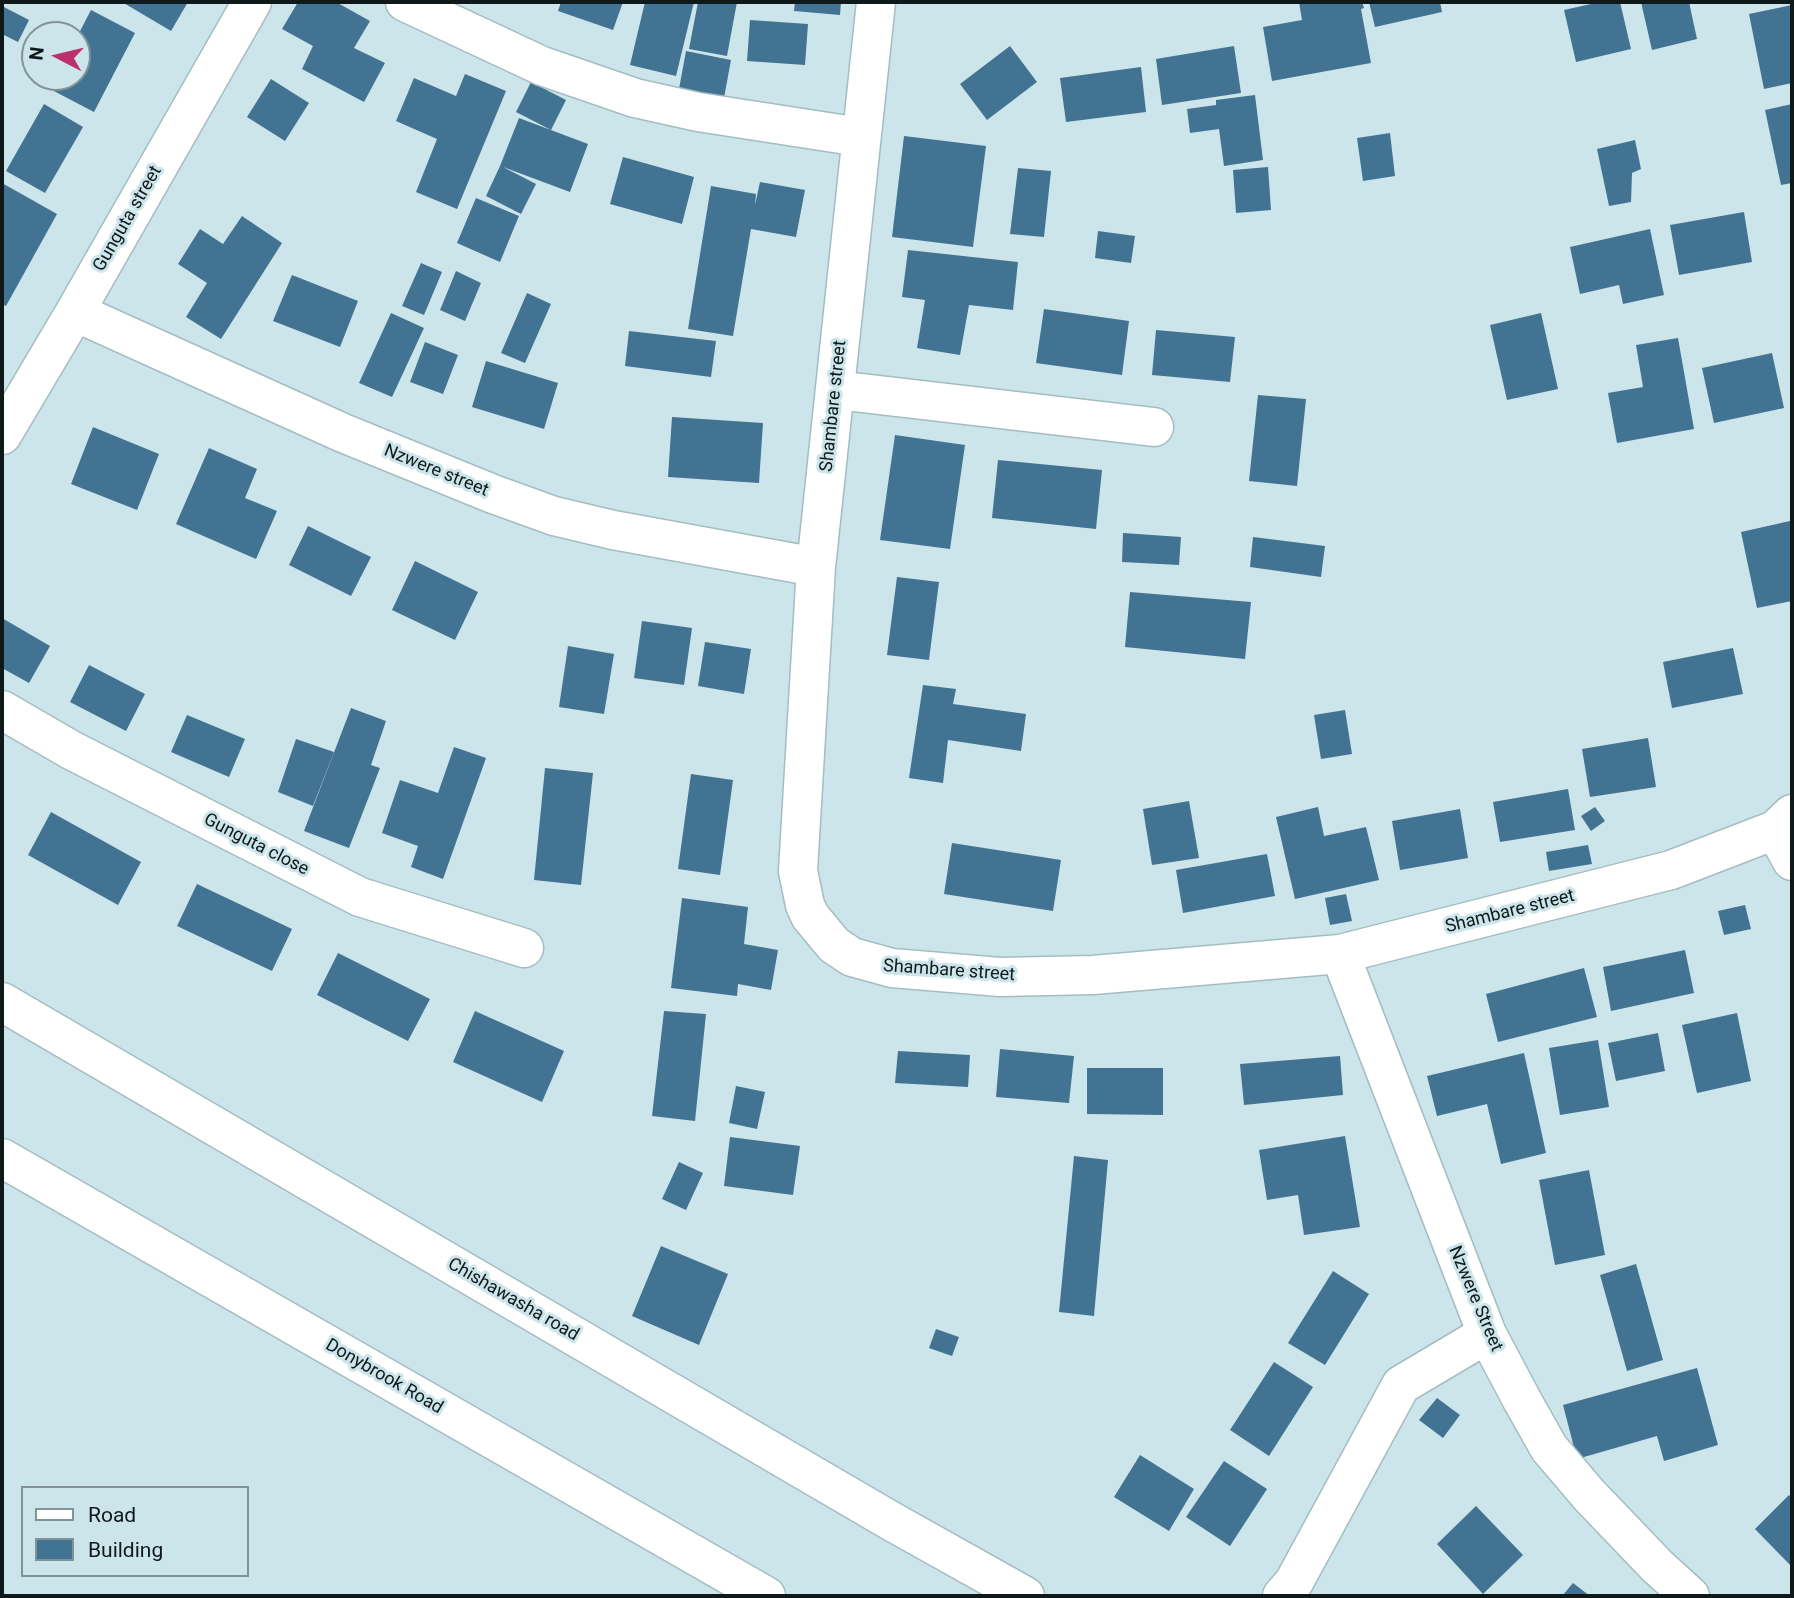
<!DOCTYPE html>
<style>
body{margin:0}
#map{position:relative;width:1794px;height:1598px;overflow:hidden;background:#cce5ea;font-family:Roboto,sans-serif}
canvas{display:block}
.frame{position:absolute;inset:0;border:4px solid #10191a;pointer-events:none}
.legend{position:absolute;left:21px;top:1486px;width:228px;height:91px;box-sizing:border-box;background:#cce5ea;border:2px solid #819397;margin:0;padding:9px 12px;list-style:none;font-size:21px;color:#10191a}
.legend li{display:flex;align-items:center;gap:14px;height:35px}
.legend b{width:35px;border:2px solid #819397}
.north{position:absolute;left:21px;top:21px;width:70px;height:70px;box-sizing:border-box;background:#cce5ea;border:2px solid #819397;border-radius:50%;rotate:277deg;font-size:19px;font-weight:700;line-height:28px;text-align:center;color:#10191a}
.north::after{content:'';display:block;margin:auto;width:24px;height:32px;background:#ba306b;clip-path:polygon(50% 0,100% 100%,50% 72%,0 100%)}
</style>
<div id="map">
<canvas width="1794" height="1598"></canvas>
<div class="frame"></div>
<ul class="legend">
<li><b style="height:9px;background:#fff"></b>Road</li>
<li><b style="height:19px;background:#437392"></b>Building</li>
</ul>
<div class="north">N</div>
</div>
<script>
const ctx = document.querySelector('canvas').getContext('2d');
ctx.lineJoin = 'round';
function paint(path, color) { ctx.fillStyle = color; ctx.fill(path, 'evenodd'); }
const poly = rows => new Path2D(rows.map(r => 'M' + r).join(''));
function stroke(path, color, width, dash) { ctx.strokeStyle = color; ctx.lineWidth = width; ctx.lineCap = dash ? 'butt' : 'round'; ctx.setLineDash(dash || []); ctx.stroke(path); }
function label(font, color, halo, rows, align = 'center') {
  ctx.font = font + ' Roboto,sans-serif'; ctx.lineWidth = 6; ctx.setLineDash([]); ctx.textBaseline = 'middle'; ctx.strokeStyle = halo; ctx.fillStyle = color; for (const [text, x, y, turn = 0] of rows) {
    ctx.save(); ctx.translate(x, y); ctx.rotate((+turn || 0) * Math.PI / 180); ctx.textAlign = isNaN(turn) ? turn : align; if (halo) ctx.strokeText(text, 0, 0); ctx.fillText(text, 0, 0); ctx.restore();
  }
}
const building = poly([
 [122,2,188,2,171,31],
 [298,2,336,2,370,21,354,48,385,63,364,102,302,69,313,46,282,29],
 [561,2,623,2,613,30,558,11],
 [645,2,694,2,676,76,630,65],
 [698,2,737,2,727,56,689,49],
 [795,2,841,2,840,15,794,11],
 [1299,2,1362,2,1364,8,1361,9,1371,63,1272,81,1263,27,1302,20],
 [1369,2,1440,2,1442,12,1375,27],
 [1600,2,1620,2,1631,49,1576,62,1564,10],
 [1641,2,1689,2,1697,39,1652,50],
 [1792,5,1792,83,1764,89,1749,14],
 [2,6,29,20,18,42,2,34],
 [91,10,135,33,94,112,50,89,57,77,77,77,77,37],
 [750,20,808,24,805,65,747,61],
 [1010,46,1037,82,987,120,960,84],
 [1234,46,1241,93,1162,105,1156,59],
 [686,51,731,60,724,98,679,89],
 [1141,67,1146,112,1066,122,1060,78],
 [465,74,506,91,457,209,416,192,437,139,396,121,414,78,456,96],
 [271,79,309,103,285,141,247,117],
 [531,82,566,100,551,130,516,112],
 [1255,95,1263,160,1224,166,1219,129,1190,133,1187,109,1216,105,1216,100],
 [44,104,83,127,45,193,6,171],
 [1792,104,1792,183,1781,185,1765,110],
 [519,118,588,144,570,192,503,167,536,184,521,214,486,196,500,166],
 [1390,133,1395,176,1363,181,1357,138],
 [904,136,986,146,973,247,892,237],
 [1635,140,1641,169,1632,173,1631,202,1609,206,1597,149],
 [623,157,694,177,682,224,610,204],
 [1268,167,1271,210,1236,213,1233,170],
 [1018,168,1051,171,1044,237,1010,234],
 [760,182,805,190,796,237,751,229,733,336,688,329,711,186,756,194,755,205],
 [2,183,57,214,6,306,2,304],
 [476,198,519,216,500,262,457,243],
 [1744,212,1752,262,1679,275,1670,225],
 [242,216,282,243,221,339,186,317,207,283,178,264,200,229,223,244],
 [1650,229,1664,295,1623,304,1619,285,1580,294,1570,247],
 [1098,231,1135,236,1131,263,1095,258],
 [908,250,1018,262,1013,310,969,305,960,355,917,348,925,300,902,297],
 [421,263,442,272,424,315,402,306],
 [456,271,481,283,465,321,440,310],
 [292,275,358,301,340,347,273,321],
 [527,293,551,304,525,363,501,353],
 [1044,309,1129,321,1122,375,1036,363],
 [391,313,424,328,392,397,359,383],
 [1541,313,1558,389,1507,400,1490,325],
 [1156,330,1235,337,1230,382,1152,375],
 [629,331,716,341,711,377,625,366],
 [1678,338,1694,429,1617,443,1608,393,1643,387,1636,345],
 [425,342,458,355,443,394,410,382],
 [1772,353,1784,408,1714,423,1702,368],
 [486,361,558,383,544,429,472,407],
 [1258,395,1306,399,1297,486,1249,481],
 [672,417,763,423,759,483,668,477],
 [93,427,159,454,137,510,71,484],
 [895,435,965,445,950,549,880,540],
 [209,448,257,469,245,498,277,511,256,559,176,524],
 [998,460,1102,470,1096,529,992,518],
 [1790,521,1792,531,1792,601,1757,608,1741,532],
 [308,526,371,557,351,596,289,565],
 [1123,533,1181,537,1179,565,1122,562],
 [1253,537,1325,546,1321,577,1250,567],
 [415,561,478,592,455,640,392,610],
 [897,577,939,582,929,660,887,655],
 [1130,592,1251,602,1245,659,1125,647],
 [2,618,50,646,29,683,2,668],
 [642,621,692,628,684,685,634,678],
 [705,642,751,649,744,694,698,686],
 [568,646,614,654,604,714,559,707],
 [1733,648,1743,694,1672,708,1663,662],
 [89,665,145,694,126,731,70,702],
 [923,685,956,689,953,704,1026,714,1021,751,948,740,943,783,909,778],
 [351,708,386,721,371,765,380,768,349,848,304,831],
 [1345,710,1352,754,1321,759,1314,715],
 [187,715,245,739,229,777,171,752],
 [1648,738,1656,787,1590,797,1582,749],
 [296,739,334,752,313,806,278,792],
 [454,747,486,758,443,879,411,867,418,846,382,833,400,780,438,793],
 [545,768,593,773,581,885,534,880],
 [691,774,733,780,720,875,678,869],
 [1568,789,1575,830,1500,842,1493,802],
 [1189,801,1199,858,1152,865,1143,809],
 [1318,807,1324,836,1366,827,1379,880,1295,899,1276,817],
 [1595,807,1605,821,1591,831,1581,816],
 [1460,809,1468,858,1400,870,1392,821],
 [51,812,141,862,118,905,28,855],
 [952,843,1061,860,1053,911,944,894],
 [1588,845,1592,864,1549,871,1546,852],
 [1267,854,1275,896,1183,913,1176,870],
 [197,884,292,929,272,971,177,926],
 [1346,894,1352,921,1330,925,1325,898],
 [682,898,748,907,744,944,778,950,771,990,738,984,737,996,671,988],
 [1745,905,1751,929,1724,935,1718,911],
 [1685,950,1694,993,1611,1011,1603,967],
 [338,953,430,999,408,1041,317,995],
 [1584,968,1597,1017,1498,1042,1486,994],
 [475,1011,564,1051,542,1102,453,1062],
 [664,1011,706,1014,695,1121,652,1116],
 [1737,1013,1751,1081,1697,1093,1682,1025],
 [1658,1033,1665,1071,1616,1081,1608,1043],
 [1598,1040,1609,1107,1560,1115,1549,1048],
 [1000,1049,1074,1056,1069,1103,996,1097],
 [898,1051,970,1055,968,1087,895,1083],
 [1524,1053,1546,1153,1501,1164,1487,1104,1437,1116,1427,1076],
 [1340,1056,1343,1095,1244,1105,1240,1064],
 [1087,1068,1163,1068,1163,1115,1087,1114],
 [736,1086,765,1092,757,1129,729,1123],
 [1345,1136,1360,1227,1304,1235,1298,1195,1267,1200,1259,1150],
 [730,1137,800,1146,793,1195,724,1186],
 [1074,1156,1108,1160,1094,1316,1059,1312],
 [679,1162,703,1173,686,1210,662,1199],
 [1589,1170,1605,1255,1555,1265,1539,1180],
 [661,1246,728,1274,699,1345,632,1316],
 [1636,1264,1663,1360,1627,1371,1600,1275],
 [1333,1271,1369,1294,1325,1365,1288,1343],
 [936,1329,959,1337,952,1356,929,1348],
 [1274,1362,1313,1387,1269,1456,1230,1430],
 [1697,1368,1718,1445,1664,1461,1657,1436,1577,1459,1563,1405],
 [1437,1398,1460,1415,1443,1438,1419,1420],
 [1140,1455,1194,1489,1169,1531,1114,1497],
 [1224,1461,1267,1489,1230,1546,1186,1517],
 [1789,1495,1792,1499,1792,1567,1755,1529],
 [1476,1506,1523,1555,1483,1594,1437,1544],
 [1573,1583,1590,1596,1562,1596]
]);
const street = poly([
 [405,2,542,66,635,98,698,112,860,137],
 [876,2,816,567,798,871,805,905,810,916,834,945,852,957,892,968,1000,977,1093,975,1340,954,1671,870,1775,830,1792,814],
 [75,312,343,433,493,494,554,516,613,530,816,567],
 [836,390,1154,427],
 [2,435,75,312,252,2],
 [2,710,71,750,360,897,524,948],
 [1775,830,1792,861],
 [1340,954,1487,1334,1522,1400,1549,1448,1589,1495,1657,1566,1690,1596],
 [2,1002,891,1521,1025,1596],
 [1282,1596,1294,1582,1401,1385,1487,1334]
]);
const secondary = poly([
 [2,1158,766,1596]
]);
const streetNames = [
 ["Gunguta street",128,219,-60],
 ["Shambare street",834,406,-84],
 ["Nzwere street",436,471,22],
 ["Gunguta close",256,845,27],
 ["Shambare street",1510,912,-14],
 ["Shambare street",949,971,4],
 ["Nzwere Street",1475,1299,67],
 ["Chishawasha road",513,1300,30],
 ["Donybrook Road",384,1377,30]
];
paint(building, '#437392');
stroke(street, '#a4bdc1', 41);
stroke(secondary, '#a4bdc1', 41);
stroke(street, '#fff', 38);
stroke(secondary, '#fff', 38);
label('18px', '#10191a', '#cce5ea', streetNames);
</script>
